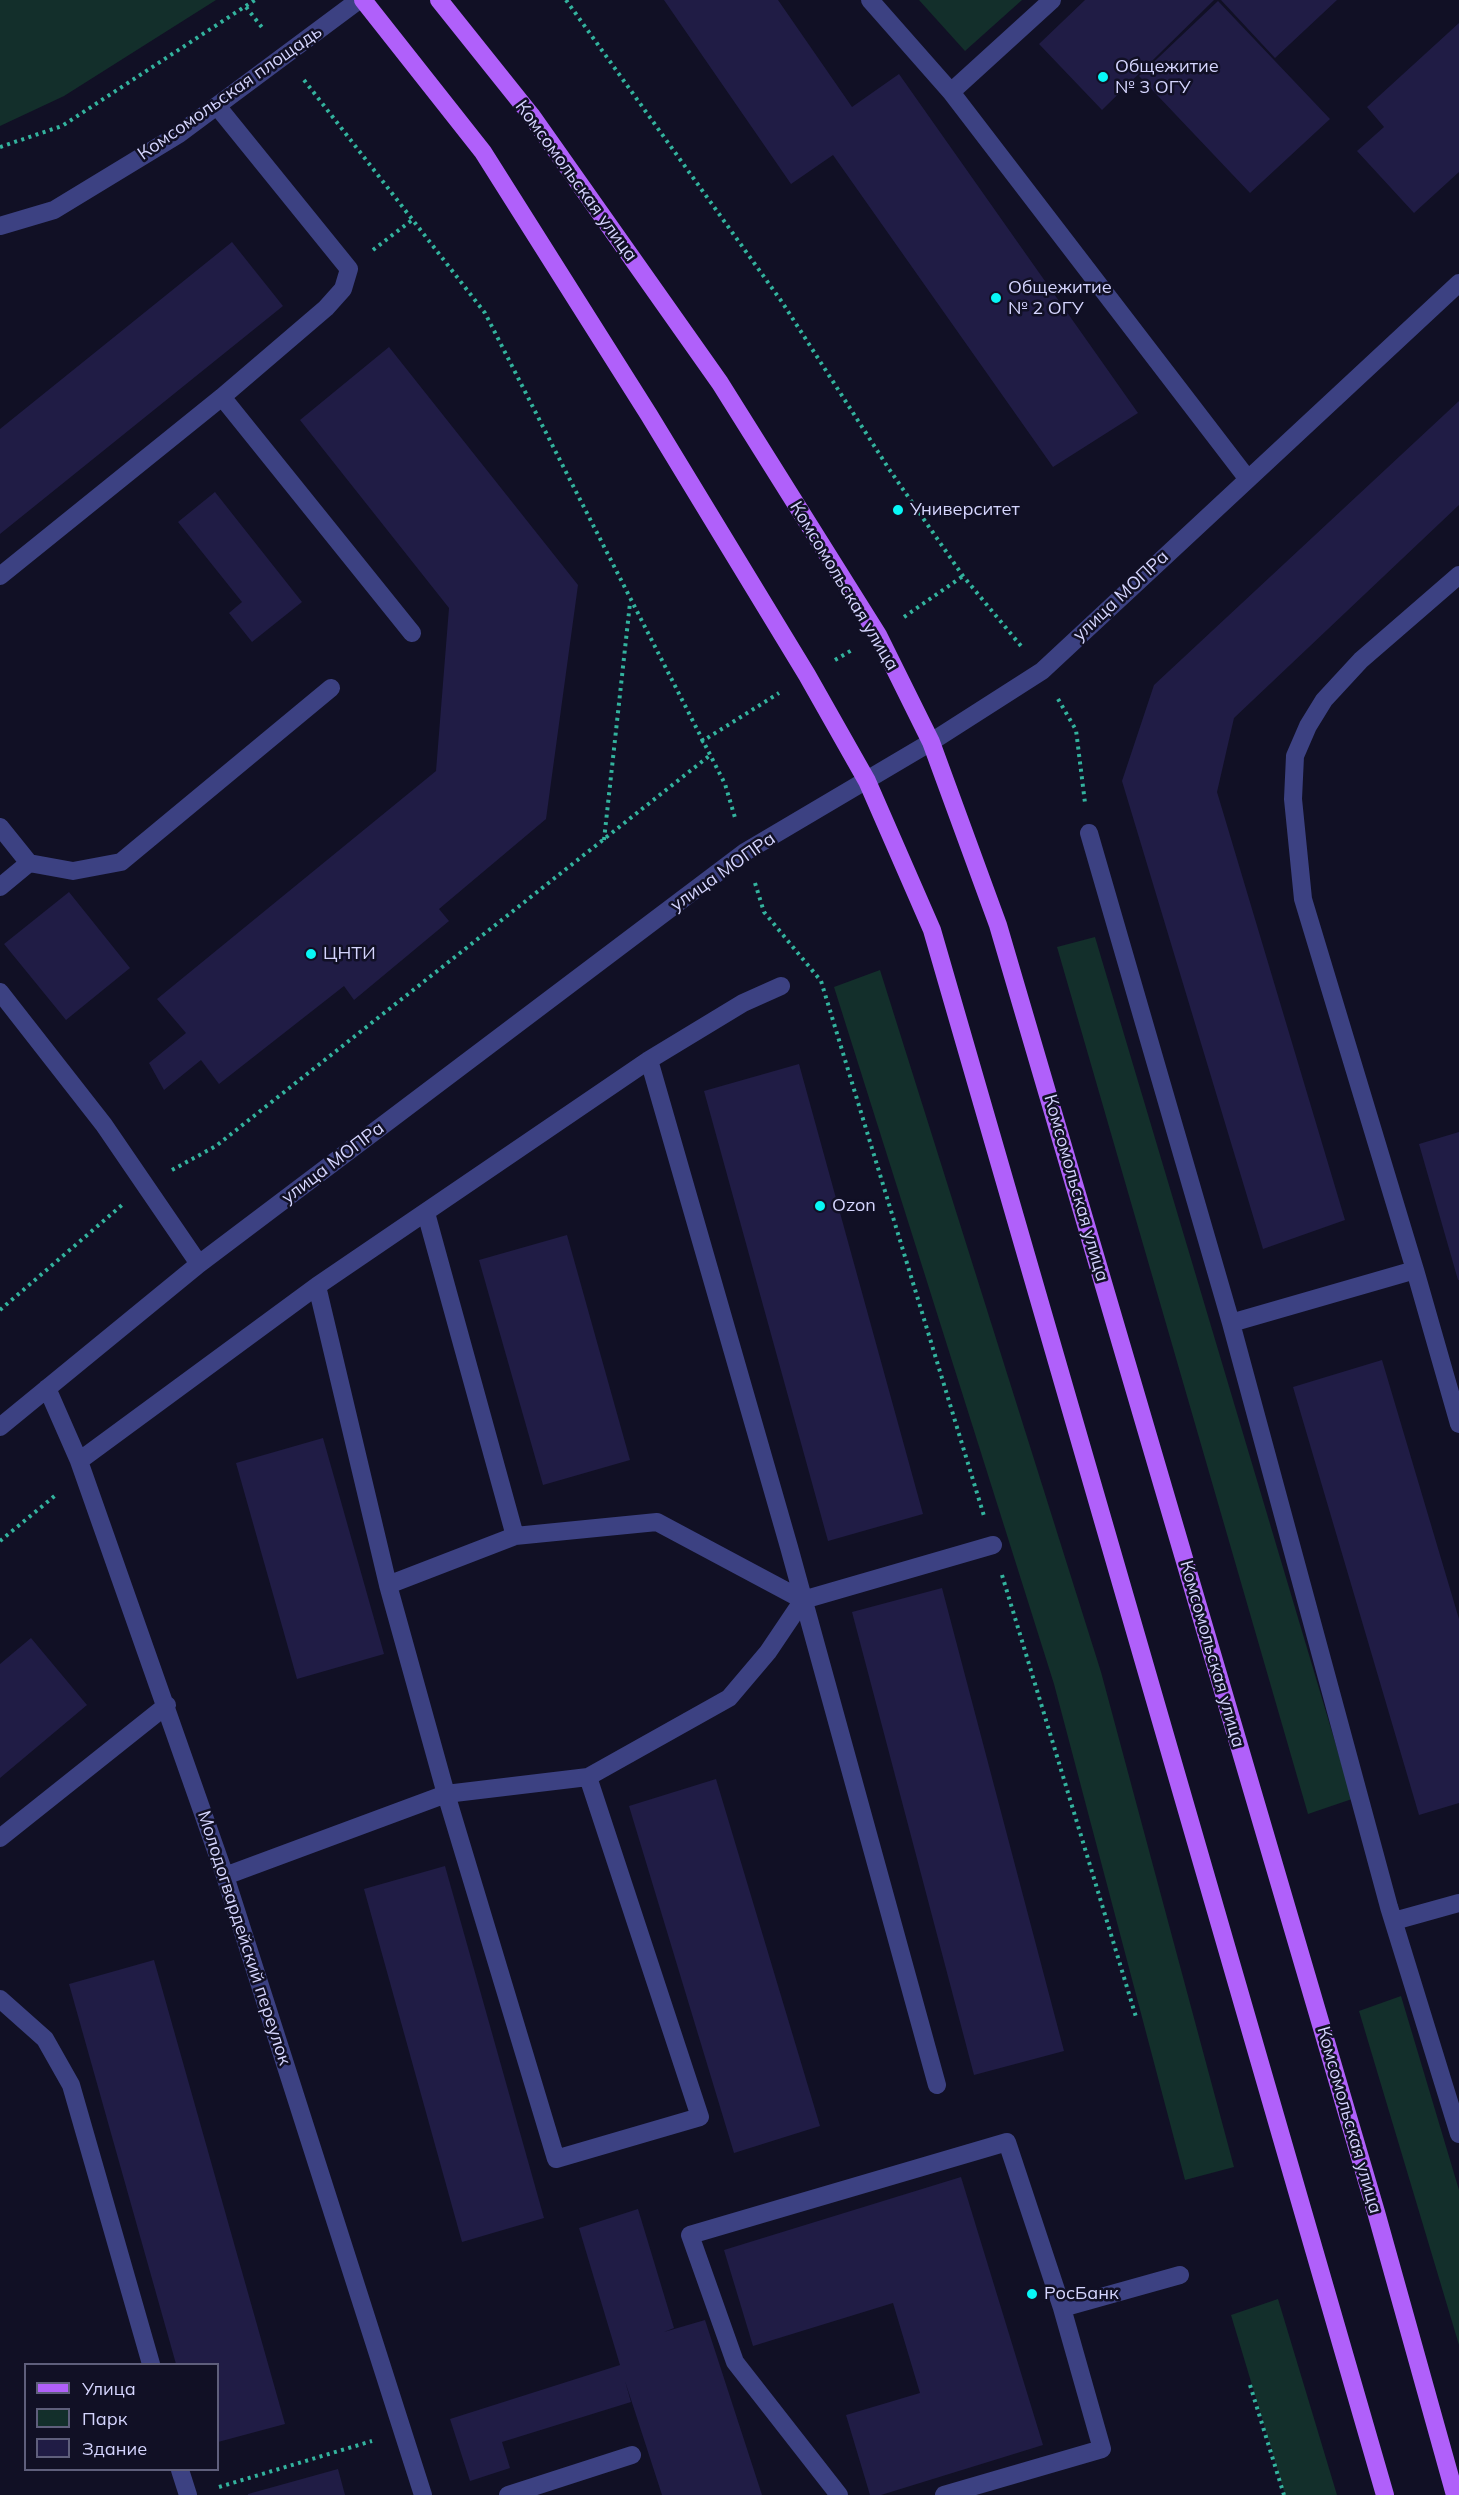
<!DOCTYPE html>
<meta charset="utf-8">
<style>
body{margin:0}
#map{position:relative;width:1459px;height:2495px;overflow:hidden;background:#111025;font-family:Mulish,sans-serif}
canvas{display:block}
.legend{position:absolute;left:24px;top:2363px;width:195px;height:108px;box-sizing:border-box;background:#111025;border:2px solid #5f5f7c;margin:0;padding:8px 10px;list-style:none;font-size:18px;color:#d5d5fe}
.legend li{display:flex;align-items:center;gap:12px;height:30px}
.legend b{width:30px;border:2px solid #5f5f7c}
</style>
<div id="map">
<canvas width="1459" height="2495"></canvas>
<ul class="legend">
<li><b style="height:8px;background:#b060fa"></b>Улица</li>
<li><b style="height:16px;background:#132f2b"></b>Парк</li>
<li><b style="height:16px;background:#201c45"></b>Здание</li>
</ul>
</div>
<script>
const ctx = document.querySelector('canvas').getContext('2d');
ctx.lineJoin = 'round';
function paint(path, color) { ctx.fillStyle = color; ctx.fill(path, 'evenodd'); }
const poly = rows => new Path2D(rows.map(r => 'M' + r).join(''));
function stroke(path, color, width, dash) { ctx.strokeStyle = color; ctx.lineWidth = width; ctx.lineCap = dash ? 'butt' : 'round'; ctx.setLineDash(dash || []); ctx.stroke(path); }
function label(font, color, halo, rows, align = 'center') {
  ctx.font = font + ' Mulish,sans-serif'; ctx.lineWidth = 5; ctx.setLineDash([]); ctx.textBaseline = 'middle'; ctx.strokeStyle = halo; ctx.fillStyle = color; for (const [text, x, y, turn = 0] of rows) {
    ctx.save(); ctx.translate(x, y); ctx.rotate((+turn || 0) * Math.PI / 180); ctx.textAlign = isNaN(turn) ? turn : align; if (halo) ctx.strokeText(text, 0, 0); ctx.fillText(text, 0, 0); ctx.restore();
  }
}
const green = poly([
 [0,0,216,0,64,96,0,126],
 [919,0,1022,0,965,51],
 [1095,937,1352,1799,1308,1814,1057,947],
 [880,970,1101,1672,1234,2167,1185,2180,1054,1684,834,987],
 [1401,1996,1459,2190,1459,2345,1359,2011],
 [1278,2299,1337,2495,1285,2495,1231,2315]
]);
const building = poly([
 [664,0,778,0,852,107,899,74,1138,413,1053,467,833,155,791,184],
 [1085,0,1214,0,1102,110,1039,44],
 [1221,0,1337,0,1275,58],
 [1218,1,1330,119,1250,193,1139,76],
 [1459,23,1459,172,1414,213,1357,151,1384,127,1367,107],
 [232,242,283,306,0,534,0,429],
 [389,347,578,585,546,819,439,909,449,921,354,1000,344,986,219,1084,201,1060,164,1090,149,1063,186,1033,157,999,436,771,449,608,300,420],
 [1459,401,1459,505,1234,718,1217,792,1345,1220,1263,1249,1122,781,1154,685],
 [215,492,302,602,252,642,229,613,242,602,178,522],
 [69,892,130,968,66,1020,4,944],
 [799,1064,923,1514,828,1541,704,1091],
 [1459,1132,1459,1280,1458,1280,1419,1144],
 [567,1235,630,1460,543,1485,479,1260],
 [1382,1360,1459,1619,1459,1803,1419,1815,1293,1387],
 [323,1438,384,1654,297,1679,236,1463],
 [942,1588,1064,2051,974,2075,852,1612],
 [31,1638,87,1705,0,1778,0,1664],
 [716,1779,820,2126,734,2153,629,1806],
 [445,1866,544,2218,462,2242,364,1889],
 [154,1960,285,2424,218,2442,218,2364,176,2364,69,1984],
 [961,2177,1043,2445,881,2495,870,2495,846,2415,920,2393,893,2303,753,2346,724,2250],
 [638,2209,674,2328,664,2332,705,2320,762,2495,662,2495,625,2381,631,2402,502,2442,510,2468,470,2481,450,2419,620,2365,579,2228],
 [338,2469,345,2495,248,2495,248,2494]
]);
const path = poly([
 [566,0,782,302,889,469,963,576,1021,646],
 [246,7,264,30],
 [304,80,485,313,725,784,736,821],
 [0,147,62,126,255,0],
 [373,250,412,220],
 [904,617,963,576],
 [835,660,852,650],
 [1058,699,1076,730,1085,803],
 [701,742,779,693],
 [604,840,630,603],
 [755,883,764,912,821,981,984,1516],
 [172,1170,216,1146,709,756],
 [0,1310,122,1205],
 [0,1541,57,1494],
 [1002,1575,1136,2017],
 [1250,2385,1284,2495],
 [219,2487,372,2441]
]);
const minor = poly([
 [870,0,951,92,1247,478],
 [951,92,1052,0],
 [0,226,54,210,179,134,359,0],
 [222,397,412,633],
 [0,576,222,397,326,308,343,289,349,269,217,106],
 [0,827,29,863,0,887],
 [1089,833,1231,1323,1389,1907,1459,2134],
 [29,863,73,871,121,862,331,688],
 [0,992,104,1125,199,1264],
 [649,1060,789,1547,937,2085],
 [426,1213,515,1536],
 [1415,1270,1459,1424],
 [317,1286,388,1585,446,1794,556,2159,700,2117,588,1777],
 [1231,1323,1415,1270,1303,899,1293,799,1295,756,1308,726,1324,700,1361,660,1459,575],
 [47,1388,79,1461,225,1876,423,2495],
 [0,1427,199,1264,745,852,931,742,1042,671,1459,283],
 [79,1461,317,1286,649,1060,743,1003,781,986],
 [388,1585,515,1536,657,1522,803,1600],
 [0,1838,167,1705],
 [225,1876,446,1794,588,1777,729,1698,768,1652,803,1600,993,1545],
 [1394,1921,1459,1903],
 [0,1999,45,2039,71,2085,151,2364],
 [1062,2308,1180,2275],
 [180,2470,188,2495],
 [508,2495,632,2455],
 [839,2495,735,2362,690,2235,1007,2142,1062,2308,1102,2449,944,2495]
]);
const major = poly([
 [363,0,483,152,649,415,807,675,867,781,932,930,1385,2495],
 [439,0,531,115,720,383,878,635,931,742,998,925,1376,2212,1455,2495]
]);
const markers = [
 [1103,77,6,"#08f7f6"],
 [996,298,6,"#08f7f6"],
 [898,510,6,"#08f7f6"],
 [311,954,6,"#08f7f6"],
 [820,1206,6,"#08f7f6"],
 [1032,2294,6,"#08f7f6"]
];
const poiNames = [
 ["Общежитие",1115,67],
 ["№ 3 ОГУ",1115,88],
 ["Общежитие",1008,288],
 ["№ 2 ОГУ",1008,309],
 ["Университет",910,510],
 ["ЦНТИ",323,954],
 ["Ozon",832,1206],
 ["РосБанк",1044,2294]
];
const streetNames = [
 ["Комсомольская площадь",230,93,-35],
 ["Комсомольская улица",576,181,54],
 ["Комсомольская улица",844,586,59],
 ["улица МОПРа",1121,596,-43],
 ["улица МОПРа",723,872,-35],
 ["улица МОПРа",333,1163,-37],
 ["Комсомольская улица",1076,1188,74],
 ["Комсомольская улица",1212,1654,74],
 ["Молодогвардейский переулок",244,1938,72],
 ["Комсомольская улица",1349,2120,74]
];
paint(green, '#132f2b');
paint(building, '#201c45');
stroke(path, '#33b39e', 4, [3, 4.5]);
stroke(minor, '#3c4182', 18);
stroke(major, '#b060fa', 18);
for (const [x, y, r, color] of markers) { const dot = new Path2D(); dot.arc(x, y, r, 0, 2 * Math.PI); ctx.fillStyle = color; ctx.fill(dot); stroke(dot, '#111025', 2); }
label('18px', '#d5d5fe', '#111025', poiNames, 'left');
label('18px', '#d5d5fe', '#111025', streetNames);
</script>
